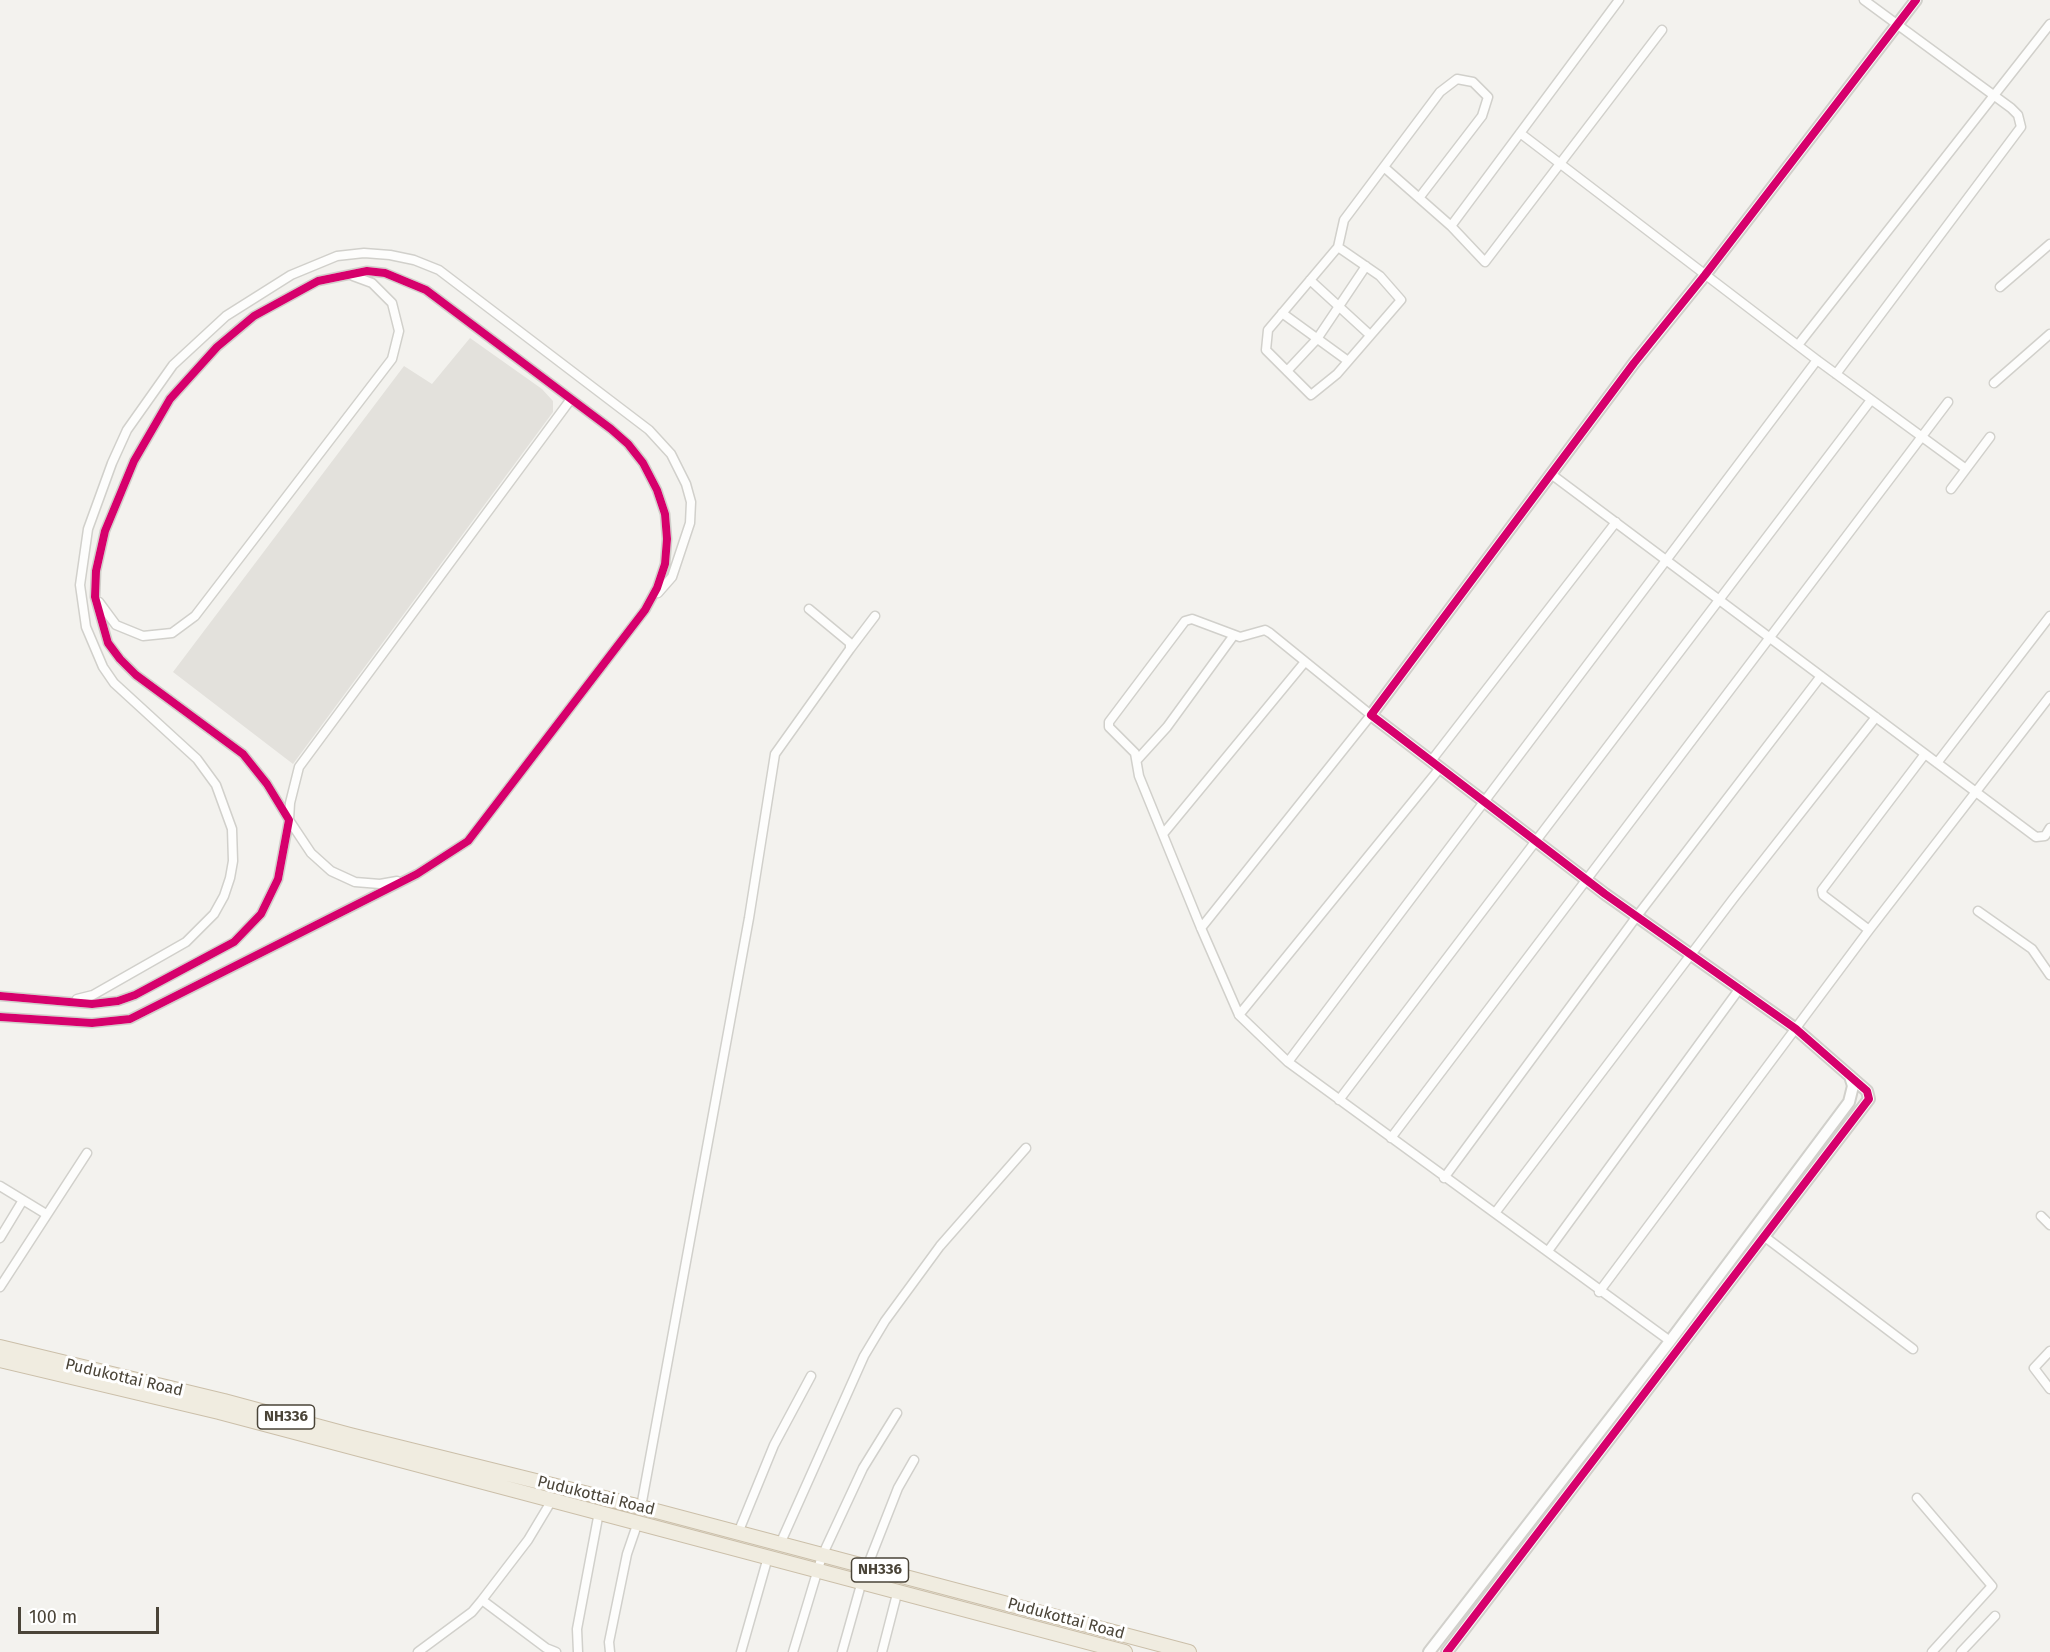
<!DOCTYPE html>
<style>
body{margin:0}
#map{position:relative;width:2050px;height:1652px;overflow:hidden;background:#f3f2ee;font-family:"Fira Sans",sans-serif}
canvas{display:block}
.scale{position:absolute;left:18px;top:1607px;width:141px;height:27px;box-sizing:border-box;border:3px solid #4a4438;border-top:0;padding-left:8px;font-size:18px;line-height:21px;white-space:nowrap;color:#4a4438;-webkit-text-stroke:4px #fff;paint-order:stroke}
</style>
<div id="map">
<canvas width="2050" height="1652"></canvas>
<div class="scale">100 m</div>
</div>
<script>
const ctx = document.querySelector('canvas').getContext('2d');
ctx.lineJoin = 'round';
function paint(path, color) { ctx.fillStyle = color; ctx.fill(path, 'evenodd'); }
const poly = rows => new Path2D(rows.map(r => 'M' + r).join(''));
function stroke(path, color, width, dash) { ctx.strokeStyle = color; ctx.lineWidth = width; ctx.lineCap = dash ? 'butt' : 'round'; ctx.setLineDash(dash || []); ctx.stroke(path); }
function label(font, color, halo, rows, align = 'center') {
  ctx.font = font + ' "Fira Sans",sans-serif'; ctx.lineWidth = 6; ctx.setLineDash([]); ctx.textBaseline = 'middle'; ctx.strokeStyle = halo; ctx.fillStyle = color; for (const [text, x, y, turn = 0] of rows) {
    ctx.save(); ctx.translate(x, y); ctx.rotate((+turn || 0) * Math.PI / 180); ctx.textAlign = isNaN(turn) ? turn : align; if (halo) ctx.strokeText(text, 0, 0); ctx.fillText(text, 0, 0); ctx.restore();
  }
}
const parking = poly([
 [470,338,542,389,553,401,553,412,293,764,173,672,404,366,432,384]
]);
const minor = poly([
 [1520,133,1817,360,1966,469],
 [1385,168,1451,226,1485,262,1662,30],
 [1451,226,1619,0],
 [1338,247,1380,276,1401,300,1337,374,1311,395,1266,350,1268,330,1338,247,1344,220,1440,92,1457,79,1473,82,1488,97,1482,116,1419,198],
 [1310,280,1370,335],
 [2000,287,2050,244],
 [1282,313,1348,361],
 [1798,345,2050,24],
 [1287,371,1317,339,1366,266],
 [1836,374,2021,127,2018,115,2011,108,1864,0],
 [1994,383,2050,334],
 [1551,474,2036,837,2045,836,2050,828],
 [1951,489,1990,437],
 [99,602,116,625,143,636,172,633,195,616,392,359,399,331,392,303,372,283,353,276],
 [850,649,875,616],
 [1137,760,1167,727,1234,635],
 [1431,761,1616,522],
 [1937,763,2050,616],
 [1163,834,1304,663],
 [397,881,380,884,355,882,331,871,311,853,289,820,290,803,299,767,571,399],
 [1978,911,2032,949,2050,975],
 [1201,928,1371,715,1270,633,1265,630,1240,637,1192,619,1185,621,1109,722,1109,727,1135,753,1139,776,1201,928,1239,1015,1288,1062,1670,1341],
 [1869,930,1823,895,1822,890,1925,754],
 [0,996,92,1004,118,1001,135,995,234,942,261,914,278,879,289,820,267,784,243,754,136,675,120,659,108,643,95,597,96,571,105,531,134,461,170,399,217,347,254,316,318,281,367,271,385,273,426,290,611,429,628,444,643,463,657,490,665,514,667,539,665,564,657,588,645,610,468,841,417,874,130,1019,92,1023,0,1017],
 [77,999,93,995,186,942,214,914,224,896,230,878,233,861,232,829,216,785,197,759,114,683,103,667,86,627,80,585,88,529,112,463,127,430,173,365,226,316,291,275,337,256,364,253,390,255,414,260,439,270,649,430,671,454,686,484,691,502,690,523,672,577,658,593],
 [1239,1015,1440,768],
 [1288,1062,1817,360],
 [1339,1100,1871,400],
 [1391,1138,1948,402],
 [1444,1178,1637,916,1821,676],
 [0,1186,46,1214],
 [1495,1213,1733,899,1876,717],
 [2041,1216,2050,1225],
 [1765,1237,1913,1349],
 [0,1238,23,1200],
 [1548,1251,1740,988],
 [0,1287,87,1153],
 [1599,1292,1869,930,2050,696],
 [2050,1351,2034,1368,2050,1389],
 [1917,1498,1992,1586,1932,1652],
 [641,1507,749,918,775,754,850,649,850,643,844,638,809,609],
 [738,1533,774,1445,811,1376],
 [780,1544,864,1356,885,1321,940,1246,1026,1148],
 [867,1567,898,1488,914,1460],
 [482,1600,546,1648,556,1652],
 [418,1652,472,1612,482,1600,528,1540,552,1500],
 [578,1652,577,1629,599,1512],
 [610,1652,609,1642,627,1554,638,1522],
 [741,1652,768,1557],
 [793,1652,822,1556,863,1468,897,1413],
 [842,1652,862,1581],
 [882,1652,898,1590],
 [1961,1652,1995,1616]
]);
const tertiary = poly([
 [1429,1652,1670,1341,1849,1102,1853,1086,1850,1076],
 [1447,1652,1869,1099,1867,1091,1796,1029,1605,894,1371,715,1634,363,1705,275,1916,0]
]);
const trunk = poly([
 [0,1347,224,1401,350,1435,641,1507,1189,1652],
 [0,1360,219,1412,1125,1652]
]);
const cycleway = poly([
 [0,996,92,1004,118,1001,135,995,234,942,261,914,278,879,289,820,267,784,243,754,136,675,120,659,108,643,95,597,96,571,105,531,134,461,170,399,217,347,254,316,318,281,367,271,385,273,426,290,611,429,628,444,643,463,657,490,665,514,667,539,665,564,657,588,645,610,468,841,417,874,130,1019,92,1023,0,1017],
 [1447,1652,1869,1099,1867,1091,1796,1029,1605,894,1371,715,1634,363,1705,275,1916,0]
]);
const shields = [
 [286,1417,57],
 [880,1570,57]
];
const shieldNames = [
 ["NH336",286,1417],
 ["NH336",880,1570]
];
const streetNames = [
 ["Pudukottai Road",124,1378,13],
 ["Pudukottai Road",596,1496,14],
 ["Pudukottai Road",1066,1619,15]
];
paint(parking, '#e3e1dc');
stroke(minor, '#d1d0cb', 11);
stroke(tertiary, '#d1d0cb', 14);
stroke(trunk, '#cbbfa9', 16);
stroke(minor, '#fdfdfc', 8);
stroke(tertiary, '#fdfdfc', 10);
stroke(trunk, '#f0ece0', 14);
stroke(cycleway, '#d6006c', 8);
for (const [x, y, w] of shields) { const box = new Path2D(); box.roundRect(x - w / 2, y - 12, w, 24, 4.5); ctx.fillStyle = '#fff'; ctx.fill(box); stroke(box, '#4a4438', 1.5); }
label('bold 15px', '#4a4438', null, shieldNames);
label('16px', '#4a4438', '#fff', streetNames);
</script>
